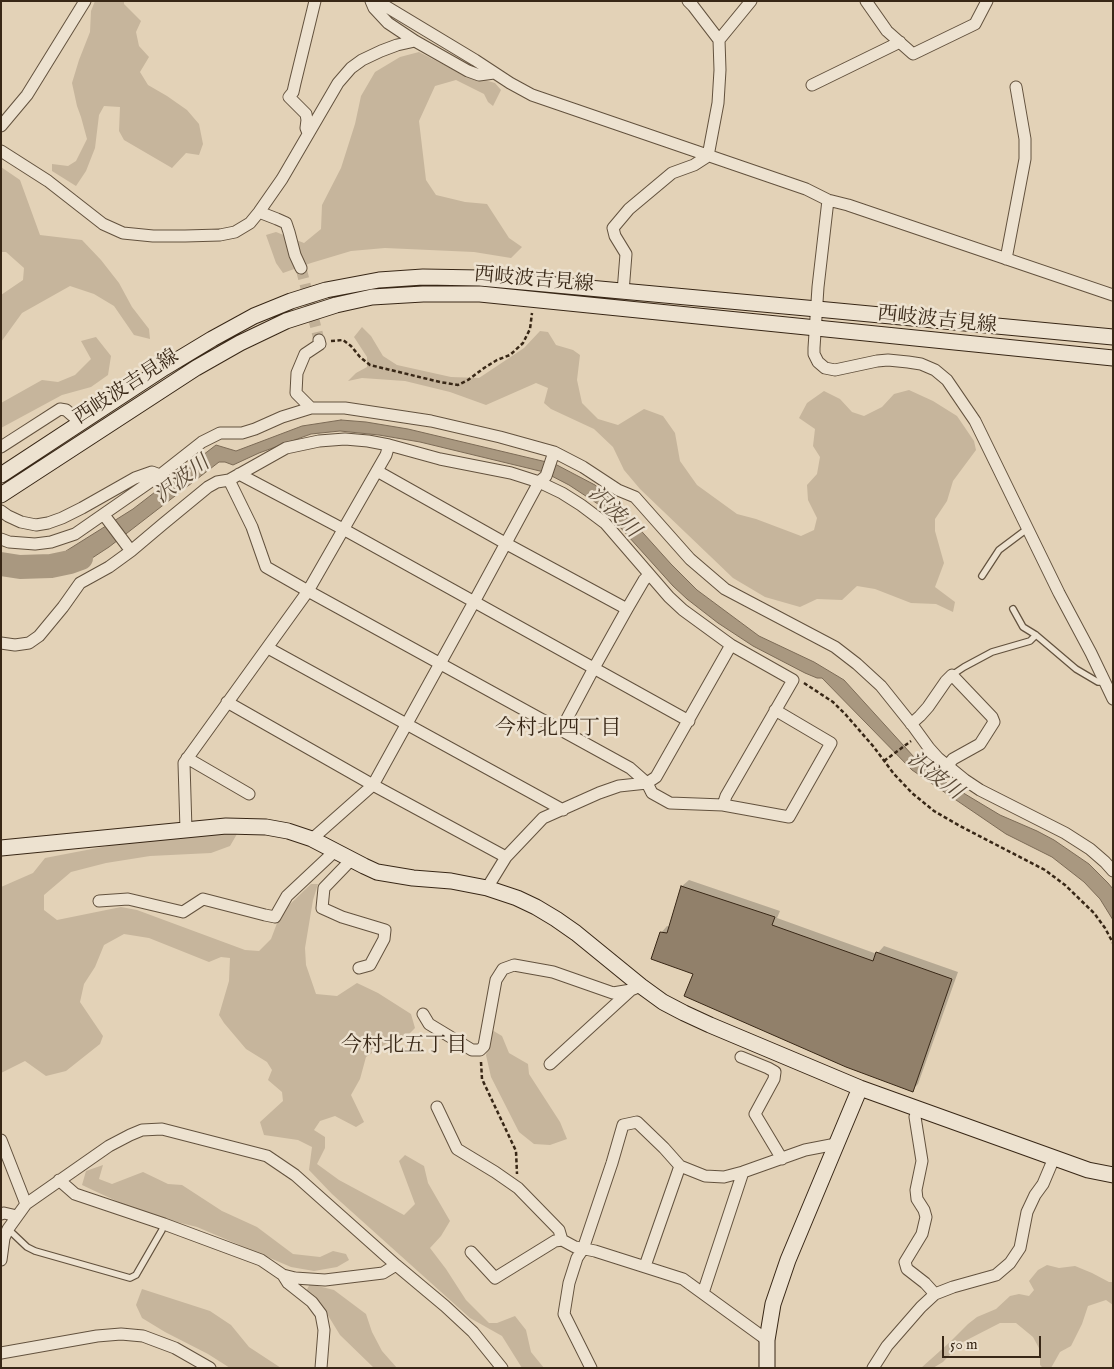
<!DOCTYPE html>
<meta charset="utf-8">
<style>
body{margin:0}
#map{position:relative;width:1114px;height:1369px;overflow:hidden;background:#e3d2b7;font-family:"IM FELL English",serif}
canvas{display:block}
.frame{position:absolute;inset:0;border:2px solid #382716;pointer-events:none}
.scale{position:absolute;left:942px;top:1336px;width:99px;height:22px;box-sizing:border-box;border:2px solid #382716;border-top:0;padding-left:6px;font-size:15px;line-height:18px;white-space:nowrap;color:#382716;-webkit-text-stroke:4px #ede2d0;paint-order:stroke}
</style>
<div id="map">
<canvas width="1114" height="1369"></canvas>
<div class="frame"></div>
<div class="scale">50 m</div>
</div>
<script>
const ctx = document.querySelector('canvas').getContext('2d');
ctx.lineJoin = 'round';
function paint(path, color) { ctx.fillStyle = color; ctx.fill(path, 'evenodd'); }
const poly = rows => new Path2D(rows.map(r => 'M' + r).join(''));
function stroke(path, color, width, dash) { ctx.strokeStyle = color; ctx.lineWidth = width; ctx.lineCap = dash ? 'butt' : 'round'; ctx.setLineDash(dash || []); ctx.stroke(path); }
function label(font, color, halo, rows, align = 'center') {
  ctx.font = font + ' "IM FELL English","Noto Serif JP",serif'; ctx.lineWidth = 5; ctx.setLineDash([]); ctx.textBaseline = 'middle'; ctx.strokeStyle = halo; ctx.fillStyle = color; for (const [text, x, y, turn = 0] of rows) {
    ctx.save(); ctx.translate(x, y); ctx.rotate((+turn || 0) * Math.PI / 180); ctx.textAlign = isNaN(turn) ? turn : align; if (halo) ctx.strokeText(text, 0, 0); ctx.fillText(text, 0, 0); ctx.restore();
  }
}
const green = poly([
 [95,1,124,1,124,4,141,21,136,32,139,46,149,57,140,72,148,85,167,96,187,110,199,124,203,144,199,155,186,153,172,168,124,140,119,131,120,107,104,106,99,115,95,148,86,171,76,186,52,171,52,164,68,166,76,161,87,139,81,117,77,106,72,83,79,60,90,32,91,11],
 [419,52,460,73,495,83,501,90,493,106,488,102,484,94,456,80,435,86,419,121,426,180,436,195,465,202,487,204,509,238,522,247,511,258,474,252,385,248,351,251,311,263,283,273,276,263,266,235,276,232,304,243,321,229,322,205,341,168,355,124,361,96,375,72,400,57],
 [1,167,20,180,40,235,82,240,101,260,119,283,132,307,149,329,150,339,134,335,114,306,94,294,70,286,22,313,1,342,1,295,23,280,24,268,6,252,1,252],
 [362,327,371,336,383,356,397,365,451,377,479,378,524,348,540,331,548,332,556,345,573,350,580,355,577,380,582,403,598,419,618,425,644,409,663,416,675,433,680,461,697,485,737,514,756,519,801,536,814,530,817,518,808,500,807,485,817,474,820,457,813,446,815,429,799,418,807,403,824,391,840,399,852,412,864,416,882,407,894,394,909,390,933,401,957,416,974,441,976,450,953,481,947,501,935,519,935,531,944,563,935,587,955,602,953,612,936,604,911,603,875,589,857,586,842,600,817,599,800,607,765,597,733,578,640,489,624,470,613,447,594,429,551,409,544,403,548,388,536,383,486,405,450,392,405,381,362,378,348,381,356,373,367,367,367,357,354,337],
 [96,337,111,356,108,375,91,387,62,395,1,428,1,403,42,380,58,382,75,375,91,359,81,341],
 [197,834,237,834,230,846,211,853,150,856,106,863,71,872,44,895,44,910,57,920,121,907,137,910,245,950,259,951,271,939,279,918,287,907,311,884,318,884,313,900,305,948,306,965,316,994,337,996,357,983,378,993,411,1014,415,1028,405,1038,387,1043,366,1057,360,1079,351,1095,364,1122,356,1127,335,1116,320,1121,314,1130,325,1137,325,1148,317,1164,339,1180,404,1215,415,1204,399,1161,405,1155,424,1166,428,1183,450,1221,441,1236,430,1248,446,1269,466,1300,489,1323,497,1323,515,1316,526,1330,531,1352,544,1368,522,1368,502,1336,470,1318,332,1194,309,1170,312,1147,298,1140,264,1135,260,1122,283,1101,282,1092,268,1080,272,1070,267,1062,246,1049,224,1023,219,1015,229,981,230,958,221,957,209,962,149,938,124,934,104,945,95,967,84,984,80,1002,103,1036,100,1044,66,1071,46,1076,25,1061,1,1073,1,887,33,873,45,858,123,843],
 [492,1030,502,1036,509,1053,528,1064,529,1074,560,1122,567,1139,550,1145,534,1144,519,1132,491,1077,486,1055],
 [103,1165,99,1179,112,1184,143,1172,168,1184,182,1185,222,1211,257,1227,293,1254,320,1257,333,1251,346,1254,349,1260,337,1267,314,1271,291,1267,197,1227,144,1214,82,1185,86,1171],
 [1047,1265,1059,1268,1075,1266,1092,1273,1109,1282,1113,1282,1113,1305,1106,1300,1088,1306,1082,1324,1071,1346,1060,1352,1051,1368,1043,1368,1040,1365,1040,1350,1033,1337,1016,1323,1000,1323,961,1343,943,1362,933,1368,921,1368,950,1342,968,1324,977,1317,996,1309,1010,1296,1019,1294,1029,1296,1034,1290,1029,1281,1038,1270],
 [310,1284,334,1290,366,1314,372,1332,382,1351,397,1368,374,1368,340,1335,321,1304,306,1291],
 [142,1289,210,1311,231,1325,249,1347,281,1368,230,1368,208,1354,165,1332,142,1318,136,1305]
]);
const water = poly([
 [341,420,366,422,408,429,555,464,595,485,617,504,671,564,697,590,759,636,814,662,844,680,914,757,926,768,945,782,1000,815,1037,831,1054,840,1089,864,1108,883,1113,889,1113,920,1100,899,1084,882,1052,857,1006,834,912,770,822,678,817,678,805,673,753,646,718,623,687,599,673,586,601,506,569,485,544,472,420,442,379,435,340,431,311,434,259,453,233,465,225,462,219,462,109,547,86,562,51,566,66,551,133,509,216,445,236,451,302,426,341,420]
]);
const shadow = poly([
 [689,880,780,911,777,918,877,954,884,946,958,972,918,1084,912,1090,695,973,661,933,667,926,670,927,682,886]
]);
const river = poly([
 [1,564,20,567,51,566,70,562,81,558]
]);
const building = poly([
 [681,886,775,917,772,925,873,961,876,952,952,979,913,1092,846,1067,684,996,693,974,651,959,660,932,667,933,681,886]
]);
const streetTunnel = poly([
 [301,268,319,340]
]);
const path = poly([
 [331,341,343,340,351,346,360,357,370,365,440,382,458,385,468,380,484,368,497,360,510,355,523,343,530,329,532,313],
 [804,683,833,702,846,715,873,746,894,774,912,793,934,811,960,826,1045,870,1065,885,1094,913,1105,928,1113,943],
 [884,761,911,741],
 [481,1062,482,1079,516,1151,517,1174]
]);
const lane = poly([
 [982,576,999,550,1027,529],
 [1013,609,1023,627,1036,635,1076,669,1098,682,1105,682],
 [952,675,964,667,992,652,1030,641,1036,635],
 [8,1229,27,1247,35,1251,130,1278,136,1275,162,1230,164,1224]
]);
const street = poly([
 [371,1,374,8,388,23,415,41,468,71,479,75,494,73],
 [377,1,475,60,510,83,532,95,806,189,828,200,848,205,1113,295],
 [866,1,887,31,913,54,975,24,987,1],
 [719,40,751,1],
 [812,85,900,42],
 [1,126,27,95,85,1],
 [308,133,306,128,307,120,306,114,289,97,293,92,295,83,315,1],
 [1,151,48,181,103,224,123,233,153,236,185,236,220,235,235,232,250,223,259,212,282,179,338,83,351,68,362,60,381,51,397,45,415,41],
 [828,200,818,287,814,348,814,354,818,362,825,368,835,370,877,361,888,360,908,362,921,364,935,370,947,380,975,421,1059,593,1091,653,1113,699],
 [259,212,277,219,286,223,289,232,295,255,301,268],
 [1006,259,1025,159,1025,139,1016,87],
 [623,292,626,254,615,236,613,228,629,209,672,173,694,165,708,156,718,103,720,70,719,40,693,6,688,1],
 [311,408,296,393,297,373,305,354,320,344,319,340],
 [1,447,60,409,66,410,81,423],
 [377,471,505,543,627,609],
 [239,474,343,529,689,721],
 [229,480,252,527,266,567,308,591,630,768,647,783,656,777,731,645],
 [1,511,8,516,21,522,36,525,48,523,62,518,82,508,135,478,152,472,160,475],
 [104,515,131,551,163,524,208,487,217,482,229,480,286,448,319,441,345,439,368,441,389,445,440,459,511,473,539,482,562,493,581,505,605,523,669,597,683,610,731,645,793,680,726,796,723,805,670,803,652,793,647,783,619,786,599,793,543,818,506,857,487,888],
 [1,539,9,542,35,544,51,542,75,534,160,475,202,442,220,433,242,433,255,429,282,417,311,408,345,408,431,421,500,437,554,452],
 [1,643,15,645,29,643,39,636,63,607,80,583,109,567,131,551],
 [268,648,563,810],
 [227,702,373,785,506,857],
 [911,724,920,716,928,707,946,681,952,675,992,717,994,722,980,744,953,759,948,765],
 [561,730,594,668,627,609,644,580,649,575],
 [187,758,249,794],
 [723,805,789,817,831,743,775,710],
 [186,830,184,763,308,591,386,455,389,445],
 [312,839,373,785,474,602,539,482,546,476,554,452,583,467,618,490,635,497,690,559,725,589,835,647,857,664,881,686,913,726,929,748,938,758,965,780,980,790,1065,833,1090,849,1105,862,1113,871],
 [351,860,324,888,322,908,342,917,385,930,384,939,370,965,359,968],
 [99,901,128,899,183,912,203,899,265,915,275,917,287,896,335,851],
 [423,1014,429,1024,472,1050,480,1050,484,1046,496,980,503,969,514,965,553,972,613,993,631,990,641,986],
 [741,1057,768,1068,775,1072,774,1079,755,1114,782,1159],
 [550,1064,631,990],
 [437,1107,457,1149,495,1172,518,1188,559,1230,562,1240,575,1247,595,1251,683,1279,767,1340],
 [918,1109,915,1117,922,1161,916,1190,917,1199,924,1210,926,1217,922,1234,905,1262,907,1269,925,1283,935,1294],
 [1,1140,26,1204],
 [59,1180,75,1194,164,1224,261,1260,283,1275,295,1278,325,1280,383,1273,396,1265],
 [1,1214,4,1213,17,1216],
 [471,1252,495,1278,555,1241,562,1240],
 [1,1260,4,1238,8,1229,26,1204,109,1146,130,1135,142,1130,162,1129,267,1156,295,1175,396,1265,445,1306,473,1332,502,1368],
 [645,1266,680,1166],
 [283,1275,288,1283,312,1302,321,1314,324,1330,321,1368],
 [703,1293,743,1172],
 [1,1353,97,1336,121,1334,143,1336,175,1348,210,1368],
 [591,1368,564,1314,569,1283,577,1258,583,1249,612,1163,623,1125,637,1122,664,1148,680,1166,705,1176,724,1177,743,1172,805,1150,836,1144],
 [873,1368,887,1346,921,1307,935,1294,953,1287,996,1275,1010,1263,1020,1248,1027,1212,1035,1195,1043,1184,1054,1158]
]);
const secondary = poly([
 [1,475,164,368,212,339,254,316,291,301,326,290,379,280,423,277,480,278,817,309,1113,337],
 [1,495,196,368,240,343,286,321,336,305,372,297,423,294,480,294,1113,358],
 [1,848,226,826,266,827,288,831,312,839,364,866,377,872,413,878,451,881,487,888,517,898,536,907,556,919,576,933,641,986,663,1002,684,1013,710,1025,860,1088,1088,1170,1113,1175],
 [767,1368,767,1340,773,1304,788,1260,860,1088]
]);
const streetNames = [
 ["西岐波吉見線",534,281,5],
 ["西岐波吉見線",937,321,6],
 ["西岐波吉見線",127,388,-33]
];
const waterNames = [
 ["沢波川",183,481,-38],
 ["沢波川",613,513,44],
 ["沢波川",934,777,38]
];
const neighbourhoodNames = [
 ["今村北四丁目",558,730],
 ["今村北五丁目",404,1047]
];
paint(green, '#c6b59c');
paint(water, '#a99880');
stroke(water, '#7c6b56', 1);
paint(shadow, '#0003');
stroke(river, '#a99880', 24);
paint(building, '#91806a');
stroke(building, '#382716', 1);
stroke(streetTunnel, '#c1b097', 11, [11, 5.5]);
stroke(lane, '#63523e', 8);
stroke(street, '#63523e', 13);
stroke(secondary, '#382716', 17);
stroke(path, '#382716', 2.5, [4, 2.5]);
stroke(lane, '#ede2d0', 5.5);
stroke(street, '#ede2d0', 11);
stroke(secondary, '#ede2d0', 15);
label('20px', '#382716', '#ede2d0', streetNames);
label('italic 21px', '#5a4936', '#ede2d0', waterNames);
label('21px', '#382716', '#ede2d0', neighbourhoodNames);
</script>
